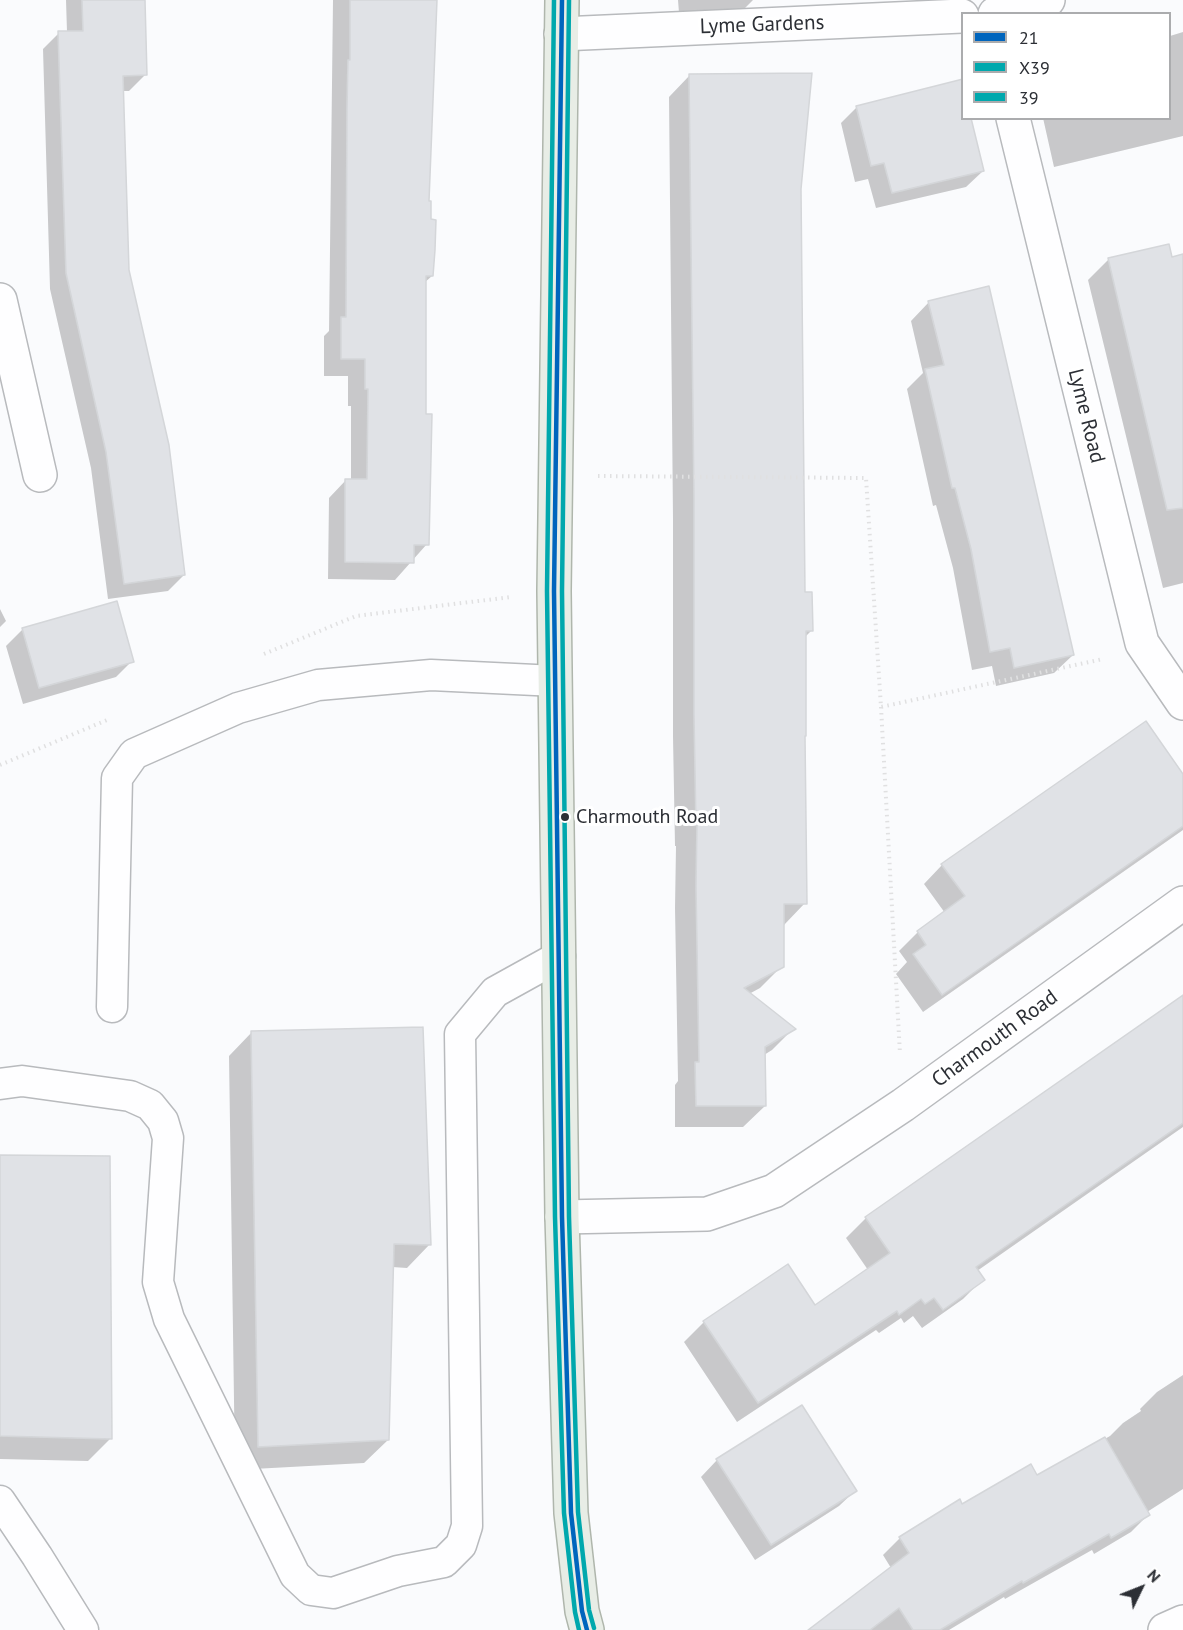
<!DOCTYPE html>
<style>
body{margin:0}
#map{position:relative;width:1183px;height:1630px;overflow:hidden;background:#fafbfd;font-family:"PT Sans",sans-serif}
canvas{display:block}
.legend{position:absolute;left:961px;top:12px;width:210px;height:108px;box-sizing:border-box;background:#fff;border:2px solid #abacae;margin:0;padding:8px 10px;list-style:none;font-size:18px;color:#2c2f35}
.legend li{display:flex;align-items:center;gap:12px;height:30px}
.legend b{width:30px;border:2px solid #abacae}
.north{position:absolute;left:1111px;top:1558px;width:60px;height:60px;-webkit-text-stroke:4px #fff;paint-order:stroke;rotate:47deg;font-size:16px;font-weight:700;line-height:24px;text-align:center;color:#2c2f35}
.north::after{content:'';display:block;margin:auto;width:21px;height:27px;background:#2c2f35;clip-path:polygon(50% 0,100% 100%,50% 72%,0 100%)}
</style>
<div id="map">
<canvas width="1183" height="1630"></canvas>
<ul class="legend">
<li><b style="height:8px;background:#0065bd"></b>21</li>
<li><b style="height:8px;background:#00a8ad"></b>X39</li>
<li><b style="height:8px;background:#00a8ad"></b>39</li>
</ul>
<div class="north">N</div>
</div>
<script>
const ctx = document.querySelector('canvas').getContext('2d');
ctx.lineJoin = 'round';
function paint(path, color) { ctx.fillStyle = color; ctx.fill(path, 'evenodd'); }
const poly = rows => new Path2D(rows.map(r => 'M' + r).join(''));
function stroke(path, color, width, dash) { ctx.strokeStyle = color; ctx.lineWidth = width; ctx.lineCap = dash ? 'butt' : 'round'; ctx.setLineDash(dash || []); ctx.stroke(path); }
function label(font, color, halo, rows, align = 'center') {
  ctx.font = font + ' "PT Sans",sans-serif'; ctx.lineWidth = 6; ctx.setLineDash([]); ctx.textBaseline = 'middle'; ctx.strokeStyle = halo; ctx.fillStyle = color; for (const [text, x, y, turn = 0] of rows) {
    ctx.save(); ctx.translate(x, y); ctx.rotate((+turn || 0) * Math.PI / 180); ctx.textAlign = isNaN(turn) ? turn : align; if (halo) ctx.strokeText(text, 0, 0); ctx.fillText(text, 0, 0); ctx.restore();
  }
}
const shadow = poly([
 [66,0,143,0,145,75,129,91,122,91,127,270,184,575,168,591,108,599,91,468,50,289,43,49,59,33,67,32],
 [333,0,435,0,427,202,432,276,424,283,427,544,395,580,328,579,329,498,346,480,351,480,351,406,348,406,348,376,324,376,324,336,329,331],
 [678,0,753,0,741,12,679,13],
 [1183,32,1183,136,1054,167,1043,118,1170,118,1170,36],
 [690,75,799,189,803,594,811,631,804,638,805,903,784,925,782,966,760,988,749,994,793,1029,772,1050,764,1055,765,1106,743,1127,675,1127,675,1085,678,1081,675,908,676,846,675,846,673,737,673,520,669,97],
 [857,107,962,118,983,171,966,187,876,208,868,179,855,182,841,123],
 [1168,246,1171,259,1183,256,1183,583,1163,588,1088,280,1108,260],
 [929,302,1073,655,1054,673,996,686,992,666,972,670,953,568,936,505,933,506,907,389,923,373,911,321],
 [116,603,132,661,116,677,23,704,6,646,22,630],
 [0,609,6,621,0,627],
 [1183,777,1183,830,923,1012,896,974,907,962,899,951,918,932,945,913,924,884,942,865],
 [1183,996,1183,1127,977,1271,983,1279,963,1299,922,1328,913,1316,904,1323,901,1318,879,1333,876,1330,737,1422,684,1342,704,1322,788,1267,815,1307,868,1270,846,1238,866,1218],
 [252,1032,430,1244,407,1268,392,1267,388,1440,364,1463,235,1470,229,1056],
 [0,1157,111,1438,88,1461,0,1459],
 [1183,1375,1183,1489,1147,1512,1148,1515,1131,1532,1094,1554,1092,1550,1005,1599,1004,1597,949,1630,815,1630,891,1568,883,1555,900,1538,962,1506,1037,1477,1110,1436,1123,1423,1141,1411,1140,1409,1157,1392],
 [717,1460,856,1490,839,1506,755,1560,701,1477]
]);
const building = poly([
 [82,0,145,0,147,75,123,76,129,270,169,445,185,575,124,584,106,452,66,273,58,31,83,31,82,0],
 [350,0,437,0,429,201,431,201,431,219,436,220,435,250,433,276,426,276,426,414,432,414,429,545,414,545,414,563,345,562,345,479,367,479,368,389,365,389,365,359,341,359,341,317,346,317,347,108,348,60,350,60,350,0],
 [812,73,801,189,805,592,812,592,813,631,806,631,806,736,805,736,807,904,784,904,784,967,744,988,796,1029,765,1047,766,1106,696,1106,695,1062,699,1062,696,886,697,825,696,825,694,715,694,498,689,74,812,73],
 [963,79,963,118,971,118,984,171,892,193,884,163,871,166,856,106,963,79],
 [1169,244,1172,257,1183,254,1183,508,1167,510,1108,258,1169,244],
 [989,286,1074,655,1014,668,1010,648,990,652,971,549,955,488,952,488,925,369,944,365,928,301,989,286],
 [117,601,134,662,39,688,22,628,117,601],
 [1146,721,1183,774,1183,826,942,995,913,954,926,945,917,931,965,896,941,864,1146,721],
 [1183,995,1183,1123,976,1267,985,1280,943,1310,934,1298,925,1304,921,1299,899,1315,897,1311,758,1403,703,1321,788,1264,815,1305,890,1253,865,1217,1183,995],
 [423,1027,431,1245,394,1244,389,1440,258,1447,251,1031,423,1027],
 [0,1155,110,1156,112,1439,0,1436,0,1155],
 [802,1405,857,1491,771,1545,716,1459,802,1405],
 [1105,1437,1150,1515,1111,1538,1109,1534,1023,1583,1022,1581,940,1630,913,1630,899,1608,870,1630,808,1630,909,1553,899,1537,960,1499,962,1504,1031,1464,1037,1475,1105,1437]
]);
const path = poly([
 [598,476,866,478,881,707,1103,659],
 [264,654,356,616,511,597],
 [881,707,900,1054],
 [0,765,107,720]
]);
const lane = poly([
 [112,1007,117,778,134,754,238,708,318,685,431,675,556,681],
 [0,1084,22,1081,130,1096,150,1105,163,1121,168,1138,158,1282,169,1319,295,1575,311,1590,333,1593,398,1571,444,1562,461,1545,467,1526,460,1034,495,992,560,956],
 [0,1501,37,1556,83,1630]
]);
const street = poly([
 [995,14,1048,0],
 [561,34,962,16],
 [1013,118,1142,643,1183,703],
 [0,300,40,475],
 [562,1217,707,1214,774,1191,903,1105,1183,903],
 [1165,1630,1183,1622]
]);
const primary = poly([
 [562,0,554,591,562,1217,571,1513,582,1611,587,1630]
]);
const bus1 = poly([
 [562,0,554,591,562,1217,571,1513,582,1611,587,1630]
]);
const bus2 = poly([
 [554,0,547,591,555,1217,564,1513,575,1612,579,1630]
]);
const bus3 = poly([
 [569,0,562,591,569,1217,578,1512,589,1610,594,1628]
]);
const markers = [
 [565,817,5,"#2c2f35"]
];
const busNames = [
 ["Charmouth Road",576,817]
];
const streetNames = [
 ["Lyme Gardens",762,25,-2],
 ["Lyme Road",1086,416,76],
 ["Charmouth Road",995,1039,-36]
];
paint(shadow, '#0003');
paint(building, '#e0e2e6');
stroke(building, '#d4d6d9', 1.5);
stroke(lane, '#b8babd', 33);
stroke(street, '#b8babd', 36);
stroke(primary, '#afb6ac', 36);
stroke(path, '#e0e0e1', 4, [1.5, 4.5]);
stroke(lane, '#fefeff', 30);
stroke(street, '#fefeff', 33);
stroke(primary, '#e8ede6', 33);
stroke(bus1, '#0065bd', 4.5);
stroke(bus2, '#00a8ad', 4.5);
stroke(bus3, '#00a8ad', 4.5);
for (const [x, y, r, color] of markers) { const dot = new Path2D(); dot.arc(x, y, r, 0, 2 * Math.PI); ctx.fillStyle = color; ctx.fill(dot); stroke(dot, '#fff', 2); }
label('20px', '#2c2f35', '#fff', busNames, 'left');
label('21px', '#2c2f35', '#fff', streetNames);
</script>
